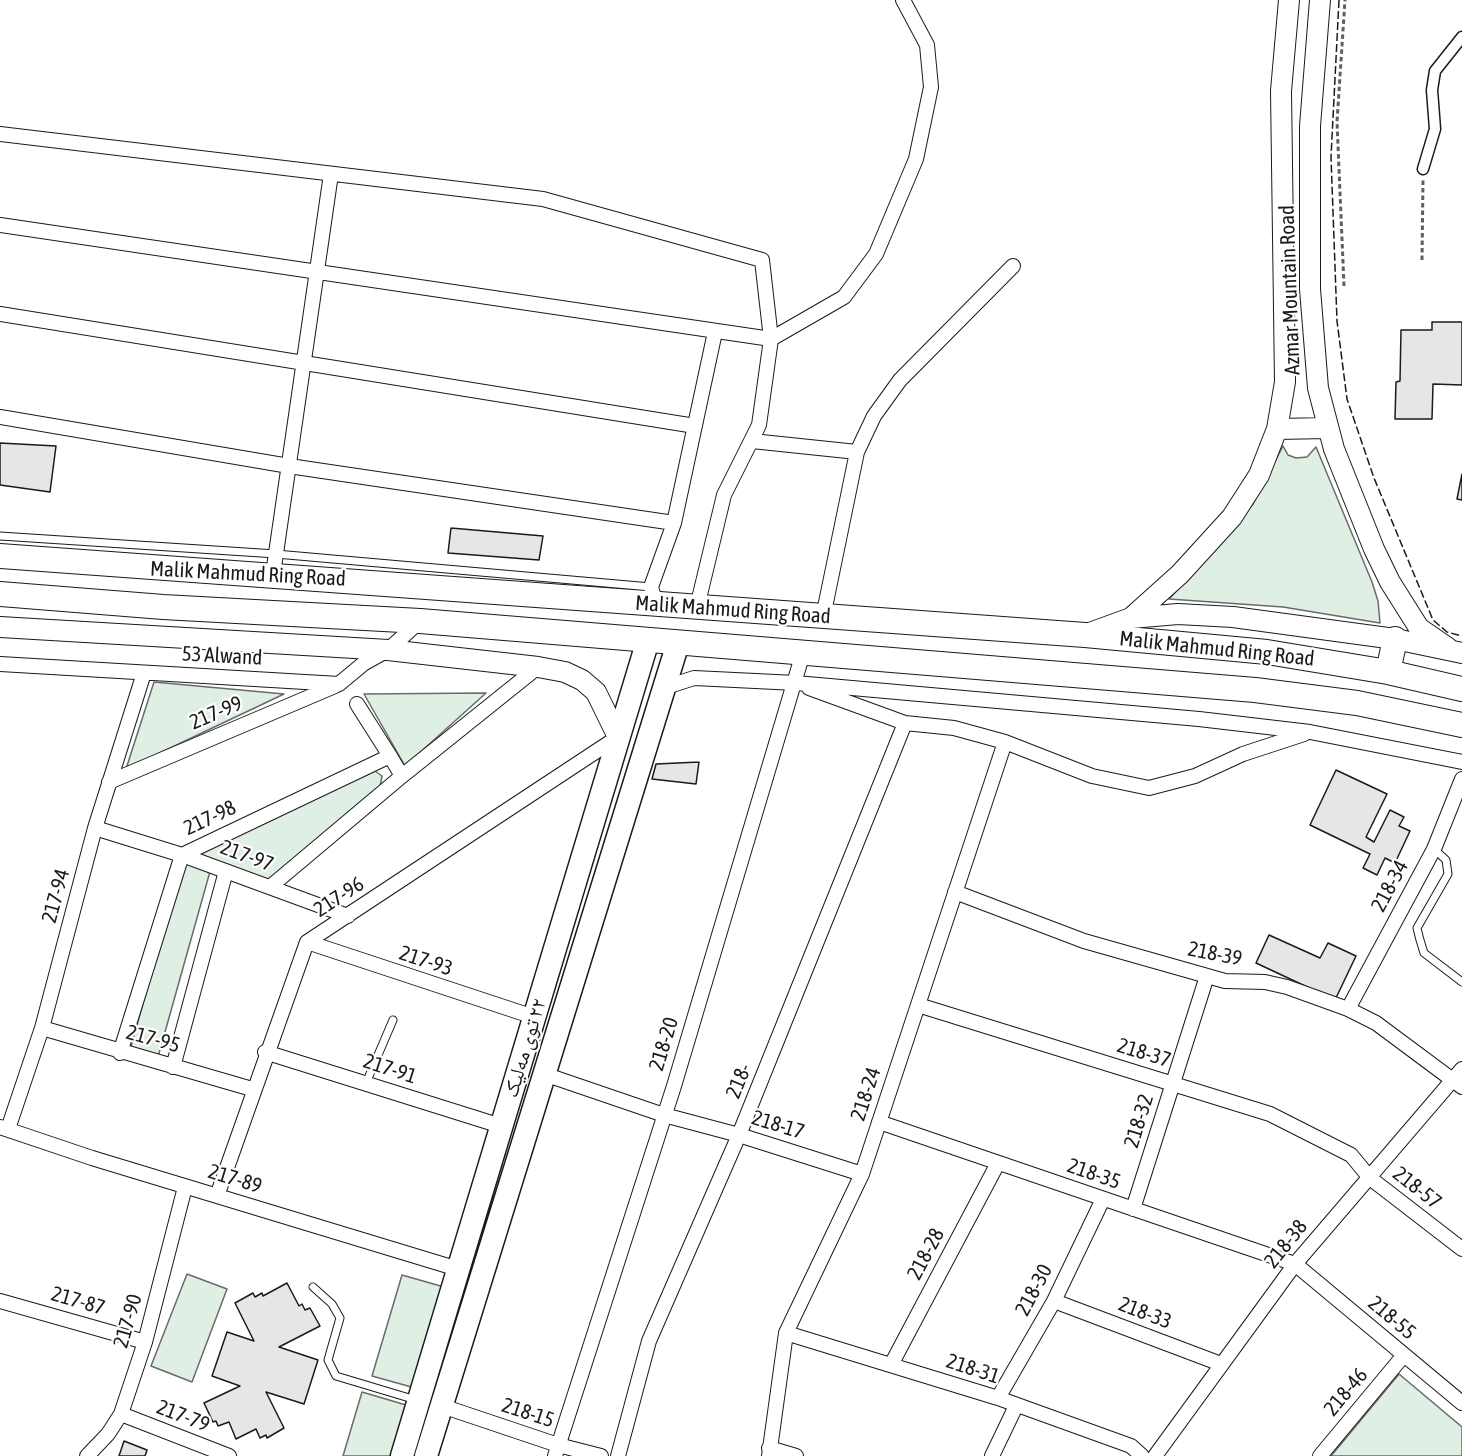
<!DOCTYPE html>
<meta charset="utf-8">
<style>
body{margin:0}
canvas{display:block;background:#fff}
</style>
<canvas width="1462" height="1456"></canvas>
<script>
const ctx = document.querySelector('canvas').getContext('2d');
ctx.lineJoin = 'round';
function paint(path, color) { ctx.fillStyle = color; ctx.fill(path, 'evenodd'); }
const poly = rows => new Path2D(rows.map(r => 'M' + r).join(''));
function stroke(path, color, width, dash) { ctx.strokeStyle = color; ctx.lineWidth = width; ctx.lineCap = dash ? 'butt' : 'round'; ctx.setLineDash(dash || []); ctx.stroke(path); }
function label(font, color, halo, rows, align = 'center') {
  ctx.font = font + ' "Asap Condensed","Noto Naskh Arabic",sans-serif'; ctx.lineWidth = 4.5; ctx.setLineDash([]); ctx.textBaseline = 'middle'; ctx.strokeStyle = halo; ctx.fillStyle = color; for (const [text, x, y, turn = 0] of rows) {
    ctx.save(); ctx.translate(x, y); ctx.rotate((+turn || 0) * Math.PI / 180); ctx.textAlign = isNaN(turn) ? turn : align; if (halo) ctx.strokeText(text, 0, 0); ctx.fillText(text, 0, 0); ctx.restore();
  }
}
const green = poly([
 [1283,446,1288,455,1296,458,1307,457,1316,447,1372,582,1378,601,1380,623,1283,607,1169,599,1214,551,1253,504,1283,446],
 [154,682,284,694,126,769,154,682],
 [486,693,405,766,364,694,486,693],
 [375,771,382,776,380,787,269,882,195,854,375,771],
 [183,860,211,868,158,1057,130,1050,183,860],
 [187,1274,227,1289,192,1382,151,1366,187,1274],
 [402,1275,444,1287,415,1388,372,1376,402,1275],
 [1399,1374,1462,1427,1462,1456,1331,1456,1399,1374],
 [362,1392,406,1405,391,1456,343,1456,362,1392]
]);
const building = poly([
 [1432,322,1462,322,1462,385,1433,384,1432,419,1395,419,1396,382,1400,381,1401,330,1432,330,1432,322],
 [0,443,56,446,50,492,0,485,0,443],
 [1462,474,1462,500,1457,499,1462,474],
 [451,528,543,536,539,560,448,553,451,528],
 [699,762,696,784,652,779,656,764,699,762],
 [1336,770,1387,794,1366,837,1374,842,1390,810,1404,817,1399,826,1410,831,1395,863,1385,858,1377,875,1363,868,1370,854,1310,825,1336,770],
 [1269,935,1320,958,1328,943,1356,956,1335,1000,1256,963,1269,935],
 [287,1283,299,1306,302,1304,305,1310,310,1308,320,1326,279,1347,318,1360,304,1404,266,1392,284,1428,267,1438,266,1435,260,1438,256,1429,236,1439,229,1422,218,1426,216,1421,213,1422,204,1403,240,1386,212,1376,227,1332,254,1341,235,1303,253,1293,255,1297,262,1293,263,1296,287,1283],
 [124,1441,147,1450,145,1456,119,1456,124,1441]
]);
const path = poly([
 [1422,260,1423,180],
 [1344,286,1337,122,1345,0]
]);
const service = poly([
 [0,536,276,554,651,587],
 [1434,849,1446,860,1448,874,1417,928,1420,940,1424,953,1462,982],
 [366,1083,393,1020],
 [313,1287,332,1304,340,1318,328,1360,336,1376,416,1400]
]);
const pedestrian = poly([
 [1423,169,1435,129,1432,90,1435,71,1462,37]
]);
const minor = poly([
 [0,134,543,199,762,260,771,339,0,225],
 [0,314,695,426],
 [0,417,289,466,674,523],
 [752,441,857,452],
 [273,574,331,174],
 [656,604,651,587,674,523,715,332],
 [697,607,724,495,759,425,771,339,844,297,876,254,916,159,931,87,927,45,903,0],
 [823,617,857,452,874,416,900,380,1013,266],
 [0,664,339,684,363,664,388,650,420,621],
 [663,688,694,678,796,683,1199,719,1310,732,1462,762],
 [809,688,905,723,954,728,1005,742,1092,776,1149,788,1195,776,1243,754,1304,734],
 [357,704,390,756],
 [109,782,335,686],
 [95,828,182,855,348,916],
 [270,887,402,776,538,667],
 [955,892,1084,941,1225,981,1265,982,1287,987,1348,1009,1376,1023,1462,1087],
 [307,942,534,1017],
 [918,1005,1270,1114,1351,1155,1370,1178,1462,1249],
 [1348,1009,1434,849,1462,779],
 [42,1028,252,1089],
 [265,1052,501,1126],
 [120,1053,182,855,390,756,402,776],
 [173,1067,226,871],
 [544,1074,664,1115,739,1135,862,1174],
 [879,1122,1295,1264,1462,1403],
 [0,1127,92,1158,458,1269],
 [8,1129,42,1028,95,828,144,673],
 [217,1196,307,942,618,737],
 [1133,1209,1207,976],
 [0,1301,145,1342],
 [1054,1301,1221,1364],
 [786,1333,998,1398,1131,1446,1142,1456],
 [891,1365,998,1163],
 [998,1398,1054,1301,1103,1199],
 [442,1406,558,1445,601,1456],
 [121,1414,229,1456],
 [769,1448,796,1456],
 [87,1456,108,1434,121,1414,145,1342,185,1187],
 [555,1456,674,1086,803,653],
 [618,1456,649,1341,739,1135,905,723],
 [769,1456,786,1333,862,1174,1005,742],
 [992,1456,1016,1406],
 [1155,1456,1295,1264,1462,1069],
 [1320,1456,1404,1355]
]);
const secondary = poly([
 [1320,0,1310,126,1310,289,1318,388,1334,449,1374,549,1390,582,1419,628,1448,648],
 [1277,429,1328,428],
 [1131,618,1180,574,1232,517,1259,475,1277,429,1285,382,1281,91,1289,0],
 [0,627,388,650,538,667,565,672,582,680,596,692,618,737],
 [1087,634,1131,618,1178,614,1233,617,1395,639,1462,653]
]);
const primary = poly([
 [402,1456,648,640],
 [426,1456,678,643]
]);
const trunk = poly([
 [0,556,1085,635,1267,652,1388,672,1462,689],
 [0,594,163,607,420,621,1255,690,1357,703,1462,725],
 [1388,672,1395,639]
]);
const fence = poly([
 [1339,0,1331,157,1337,321,1347,399,1374,478,1433,620,1447,632,1462,636]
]);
const streetNames = [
 ["Azmar Mountain Road",1290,290,-92],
 ["Malik Mahmud Ring Road",248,574,3],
 ["Malik Mahmud Ring Road",733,610,4],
 ["Malik Mahmud Ring Road",1217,649,6],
 ["53 Alwand",222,656,3],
 ["217-99",216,713,-23],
 ["217-98",210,818,-25],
 ["217-97",247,856,20],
 ["218-34",1390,886,-62],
 ["217-94",56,896,-75],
 ["217-96",339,897,-33],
 ["218-39",1215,954,11],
 ["217-93",426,961,18],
 ["217-95",153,1039,15],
 ["218-20",664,1044,-73],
 ["٢٢ توی مەلیک",525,1048,-73],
 ["218-37",1144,1053,17],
 ["217-91",390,1069,18],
 ["218-",739,1081,-68],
 ["218-24",866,1094,-72],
 ["218-32",1139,1121,-73],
 ["218-17",778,1125,17],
 ["218-35",1094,1174,19],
 ["217-89",235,1179,17],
 ["218-57",1417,1188,38],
 ["218-38",1286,1244,-51],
 ["218-28",926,1254,-62],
 ["218-30",1034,1290,-62],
 ["217-87",78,1301,16],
 ["218-33",1145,1313,21],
 ["218-55",1392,1318,40],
 ["217-90",128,1321,-74],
 ["218-31",973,1369,18],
 ["218-46",1346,1392,-50],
 ["218-15",528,1413,18],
 ["217-79",183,1416,21]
];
paint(green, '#e0efe3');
stroke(green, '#6a6a6a', 1.5);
paint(building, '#e6e6e6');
stroke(building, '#1a1a1a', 1.5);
stroke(service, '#1a1a1a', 9);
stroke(pedestrian, '#1a1a1a', 13);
stroke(minor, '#1a1a1a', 16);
stroke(secondary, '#1a1a1a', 22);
stroke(primary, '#1a1a1a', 25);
stroke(trunk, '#1a1a1a', 26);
stroke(path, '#5f5f5f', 3, [4.5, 3]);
stroke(service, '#fff', 7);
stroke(pedestrian, '#fff', 10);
stroke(minor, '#fff', 14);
stroke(secondary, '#fff', 20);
stroke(primary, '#fff', 22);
stroke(trunk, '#fff', 24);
stroke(fence, '#1a1a1a', 1.5, [8, 3]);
label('21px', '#1a1a1a', '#fff', streetNames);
</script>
